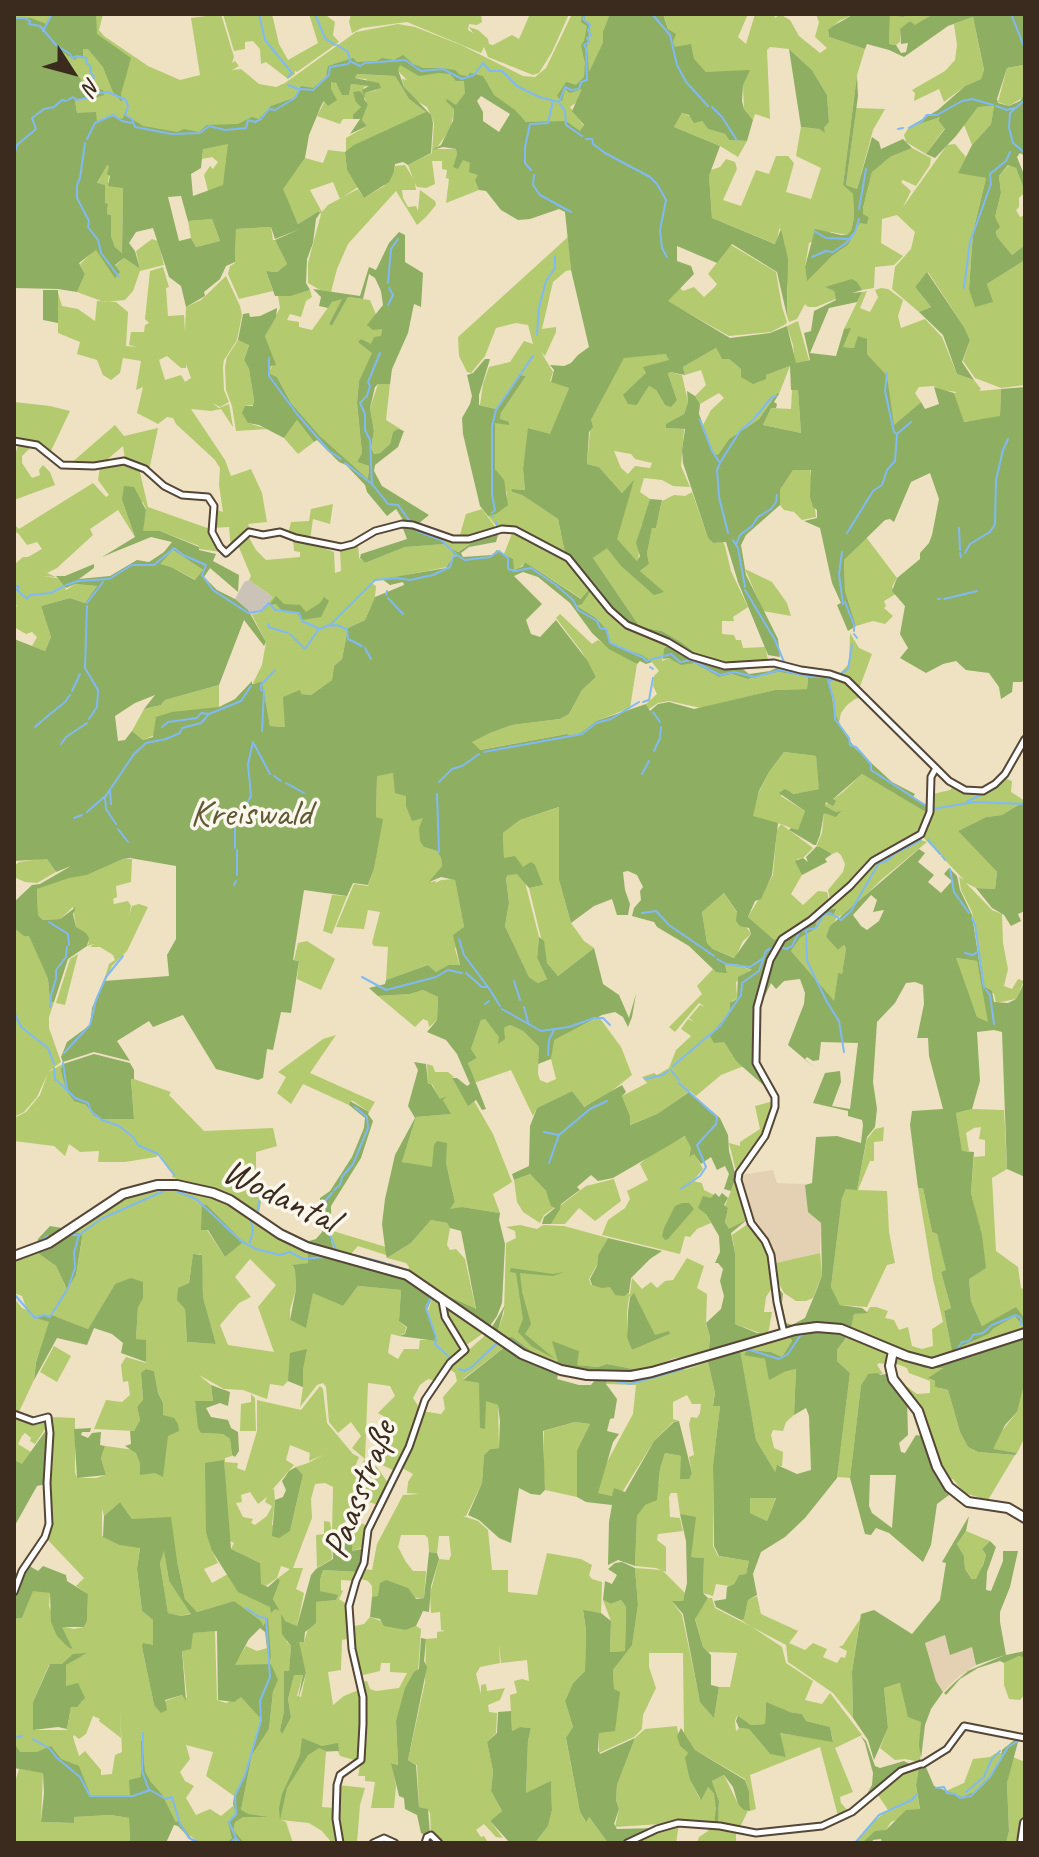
<!DOCTYPE html>
<meta charset="utf-8">
<style>
body{margin:0}
#map{position:relative;width:1039px;height:1857px;overflow:hidden;background:#eee2c3;font-family:Caveat,sans-serif}
canvas{display:block}
.frame{position:absolute;inset:0;border:16px solid #3b2a1e;pointer-events:none}
.north{position:absolute;left:32px;top:32px;width:80px;height:80px;-webkit-text-stroke:6px #fbf7ec;paint-order:stroke;rotate:126deg;font-size:22px;font-weight:700;line-height:32px;text-align:center;color:#3b2a1e}
.north::after{content:'';display:block;margin:auto;width:28px;height:36px;background:#3b2a1e;clip-path:polygon(50% 0,100% 100%,50% 72%,0 100%)}
</style>
<div id="map">
<canvas width="1039" height="1857"></canvas>
<div class="frame"></div>
<div class="north">N</div>
</div>
<script>
const ctx = document.querySelector('canvas').getContext('2d');
ctx.lineJoin = 'round';
function paint(path, color) { ctx.fillStyle = color; ctx.fill(path, 'evenodd'); }
const poly = rows => new Path2D(rows.map(r => 'M' + r).join(''));
function stroke(path, color, width, dash) { ctx.strokeStyle = color; ctx.lineWidth = width; ctx.lineCap = dash ? 'butt' : 'round'; ctx.setLineDash(dash || []); ctx.stroke(path); }
function label(font, color, halo, rows, align = 'center') {
  ctx.font = font + ' Caveat,sans-serif'; ctx.lineWidth = 7; ctx.setLineDash([]); ctx.textBaseline = 'middle'; ctx.strokeStyle = halo; ctx.fillStyle = color; for (const [text, x, y, turn = 0] of rows) {
    ctx.save(); ctx.translate(x, y); ctx.rotate((+turn || 0) * Math.PI / 180); ctx.textAlign = isNaN(turn) ? turn : align; if (halo) ctx.strokeText(text, 0, 0); ctx.fillText(text, 0, 0); ctx.restore();
  }
}
const built = poly([
 [773,1170,777,1183,805,1184,808,1212,821,1223,820,1253,776,1263,772,1252,754,1225,740,1185,740,1175],
 [945,1635,950,1655,972,1647,976,1665,958,1677,943,1692,936,1681,925,1643]
]);
const industrial = poly([
 [249,580,273,597,259,613,252,615,235,599,244,582]
]);
const green = poly([
 [14,14,103,14,99,30,104,36,148,66,180,80,200,75,191,18,221,14,234,57,232,63,235,61,239,66,232,70,241,69,259,84,276,87,285,83,356,32,398,24,415,27,461,45,523,76,535,77,546,68,572,14,613,14,604,44,580,100,570,107,586,129,583,139,526,122,494,95,465,86,465,93,454,109,451,128,436,149,456,149,457,155,470,163,478,175,479,190,446,203,449,179,446,178,447,170,442,169,442,161,432,161,435,184,426,188,417,187,415,183,416,190,402,190,403,198,408,207,416,206,418,211,420,190,435,201,436,205,426,217,417,225,396,191,348,244,337,269,331,292,320,290,308,283,308,263,321,214,319,211,298,224,282,189,305,158,323,163,328,150,345,152,347,170,358,187,340,199,333,182,310,190,322,212,328,205,358,189,364,198,384,186,394,172,395,166,405,165,413,178,408,165,432,153,434,123,427,107,415,100,404,87,402,79,407,80,398,71,361,69,335,83,349,95,351,84,369,86,364,87,363,92,365,93,377,90,366,79,355,78,357,74,395,76,409,99,427,113,346,151,346,138,367,126,362,120,368,104,363,96,359,102,361,107,353,119,343,119,340,124,317,116,331,89,331,81,223,186,208,191,204,175,210,166,213,169,218,162,212,157,202,159,203,150,191,141,106,117,96,122,77,113,75,100,92,99,14,24],
 [223,14,272,14,279,44,288,60,318,43,309,14,330,14,327,16,335,22,333,35,339,42,297,72,295,71,295,74,288,79,266,62,261,64,260,49,253,41,245,42,245,49,234,51],
 [351,14,481,14,482,22,477,25,469,24,468,30,473,33,469,27,478,30,488,39,489,44,493,45,512,35,519,39,530,14,569,14,552,52,539,73,533,75,488,57,484,47,481,53,407,22,362,28,352,33,349,22],
 [663,14,748,14,738,37,746,44,755,14,774,14,775,18,780,14,790,20,799,36,820,53,827,48,815,37,819,22,816,14,854,14,839,21,828,31,829,37,865,49,857,75,843,185,853,194,854,218,851,232,847,235,831,232,809,243,805,267,807,280,832,256,848,245,860,223,867,223,869,217,863,214,863,208,872,172,880,164,890,157,912,148,931,158,930,165,916,186,903,180,901,182,911,191,903,207,947,145,955,144,966,157,959,172,986,178,973,232,969,289,992,302,987,284,1025,260,1025,385,1001,388,975,378,963,361,970,340,964,327,928,272,915,287,931,307,919,312,892,289,895,267,911,249,915,232,897,215,882,219,881,243,903,256,894,265,875,267,874,288,862,290,853,280,826,287,834,291,836,299,816,307,808,307,805,304,797,319,789,322,787,316,788,287,781,229,779,229,781,221,776,244,712,218,709,176,711,170,720,167,726,159,735,162,737,169,723,200,741,206,756,170,769,174,776,156,788,156,794,163,786,192,811,199,821,168,796,156,801,127,819,129,824,132,824,128,829,122,827,95,812,70,789,49,770,47,767,50,770,119,755,114,753,120,744,109,743,85,706,72,694,60,675,48],
 [890,14,903,17,913,14,933,14,915,26,910,21,900,30,900,42,896,45,889,44],
 [973,17,984,71,981,79,965,86,944,102,939,89,914,101,915,93,912,90,945,71,955,60,957,45,954,24],
 [1023,65,1024,97,1009,106,998,102,1007,68],
 [994,106,991,124,972,145,964,125,978,107],
 [856,108,885,109,873,130,857,189,846,185],
 [682,113,702,121,708,129,725,134,729,140,747,141,738,157,720,146,674,127],
 [940,116,938,120,945,128,926,154,906,142,904,135,909,127],
 [106,165,110,167,108,183,123,187,122,253,115,247,111,236,111,215,107,214,108,205,105,204,105,185,97,184],
 [1009,165,1016,168,1025,192,1019,198,1019,207,1016,210,1020,217,1025,215,1025,245,1012,255,997,238,995,217,1001,193,999,176],
 [212,219,220,241,196,247,191,238,188,221],
 [271,227,273,240,275,240,287,264,277,272,266,271,273,291,239,299,228,274,230,266,235,263,236,229],
 [568,237,571,270,566,271,553,282,542,329,556,327,556,332,545,356,541,352,553,372,550,381,569,388,550,435,529,428,523,469,525,490,511,489,512,492,522,495,558,519,565,553,518,530,498,528,488,516,496,513,506,502,507,493,495,469,495,422,500,419,501,413,526,376,520,375,496,409,480,405,483,384,489,367,510,362,524,341,533,344,528,325,516,323,496,328,485,356,471,373,467,372,459,356,458,337],
 [152,239,158,241,164,265,140,271,133,291,125,300,104,302,77,292,85,274,80,264,96,249,115,277,115,266,124,258,140,269,136,251],
 [731,245,776,272,782,307,787,322,786,324,771,332,729,336,667,301,680,288,683,291,694,287,704,297,714,288,717,284,708,274],
 [163,267,169,287,166,288,168,316,184,315,185,332,186,307,201,300,226,276,240,306,242,315,237,340,224,360,223,367,224,390,229,402,220,407,212,403,219,408,229,404,233,427,221,409,211,411,191,409,225,460,231,476,251,469,262,493,267,522,248,524,251,531,231,549,229,527,212,528,215,509,223,512,219,485,220,468,215,460,176,424,173,418,167,417,158,424,137,413,143,387,136,390,141,361,123,358,120,373,111,380,103,375,97,360,77,354,80,342,58,333,58,293,62,306,78,309,95,321,97,301,116,302,128,312,126,346,137,347,129,345,131,332,144,332,145,325,149,323,145,319,150,271],
 [167,356,181,368,186,368,186,364,191,378,185,382,181,375,165,380,159,360],
 [881,288,888,289,903,300,898,316,901,328,925,319,942,337,957,374,974,380,981,389,979,391,1001,389,1000,417,963,422,954,393,957,392,940,390,934,386,919,387,915,393,921,402,893,426,887,377,867,354,854,348,842,347,850,329,844,329,862,292,867,291,860,308,870,312,878,297,875,290],
 [310,290,312,297,306,301,301,317,290,314,287,320,299,322,299,327,312,330,332,302,343,298,329,324,332,326,348,297,370,300,382,329,381,337,359,381,357,403,362,453,357,462,369,466,368,479,320,436,291,403,277,377,268,373,272,366,275,364,265,336,280,308,278,296,291,296],
 [798,321,809,360,795,364,793,345,787,326],
 [238,340,249,344,244,360,249,369,254,400,253,405,245,406,248,423,268,429,236,431,232,406,226,390,225,367,227,357],
 [716,348,722,359,729,359,741,369,766,375,790,366,779,394,777,393,759,419,729,439,718,455,714,455,703,425,711,410,724,398,719,393,700,404,695,396,706,385,701,370,685,375,683,367],
 [666,354,670,360,644,368,646,373,640,381,637,405,649,386,656,390,665,405,677,400,668,374,670,372,682,375,688,402,684,414,667,424,667,428,684,429,681,466,690,487,673,486,662,480,644,478,640,492,650,499,646,518,641,526,638,562,616,539,633,482,622,493,599,467,587,464,591,420,624,357],
 [614,451,631,454,635,459,652,463,650,468,635,466,628,474,621,468],
 [378,384,390,384,386,420,402,430,393,432,390,444,380,453,374,454,371,448,374,431,370,408],
 [798,389,801,433,763,425,771,408,791,409,792,390],
 [14,402,50,406,70,411,49,455,43,449,14,441],
 [297,420,314,442,298,454,284,438],
 [115,425,124,436,158,428,149,471,125,460,123,446,102,464,70,464],
 [19,443,33,445,22,456,22,463,32,478,40,475,39,470,43,465,50,472,55,485,14,500,14,457],
 [123,462,139,468,148,507,210,529,221,552,199,549,199,546,160,531,142,531,146,509,143,502,122,500,135,537,118,510,90,529,93,535,57,568,47,573,56,577,42,576,57,578,64,584,66,590,75,584,97,586,85,603,70,598,41,606,51,637,45,651,32,646,37,637,32,632,26,634,14,627,14,608,17,606,14,604,14,561,16,563,23,557,28,557,42,549,37,542,27,545,18,533,14,532,14,524,19,529,93,483,106,497,109,495,98,480,100,467],
 [810,468,816,517,802,520,794,512,784,510,780,505,780,490,793,470],
 [692,492,708,538,713,543,723,542,725,546,731,571,748,607,733,617,734,621,722,621,722,634,734,635,736,640,741,640,743,648,765,647,768,660,727,665,712,661,699,656,681,642,662,631,640,627,593,558,607,547,620,565,663,592,640,571,649,564,647,553,652,527,656,528,662,501,674,495,685,496],
 [333,504,330,524,313,519,310,540,288,534,291,522,309,521,311,509],
 [482,509,496,528,477,536,459,538,466,514],
 [513,531,569,560,631,629,667,642,662,661,669,658,694,663,719,677,732,674,749,679,779,672,808,677,807,689,775,690,701,708,669,701,658,703,649,709,646,704,657,694,653,686,654,676,659,671,651,661,618,648,610,642,608,631,596,618,577,606,582,603,589,589,582,599,525,562,519,569,513,570,513,559,504,554],
 [247,534,256,550,266,560,300,557,300,552,294,551,293,540,326,546,326,549,334,552,335,573,341,571,340,549,358,543,359,558,365,563,405,547,444,544,440,538,455,540,479,538,454,554,447,567,370,582,376,586,375,597,365,620,348,628,342,659,334,666,332,680,311,695,301,694,285,727,270,726,262,683,253,683,262,665,266,642,252,615,259,613,273,597,249,580,251,576,238,545],
 [866,537,897,578,892,587,896,594,884,601,886,606,884,608,893,616,885,624,873,621,856,626,845,591,844,560],
 [173,550,203,570,196,580,171,567,159,564],
 [745,569,772,582,787,603,791,616,763,611],
 [560,614,592,644,598,640,637,664,630,708,596,721,582,732,571,736,567,734,479,750,471,742,490,733,512,725,560,719,569,714,582,690,596,677,582,652,556,618],
 [850,633,859,648,872,654,859,689,838,675,849,664],
 [829,674,846,682,863,697,855,699,847,705,841,713,839,723,834,710],
 [219,685,219,707,143,740,132,731,144,709,161,705,165,700],
 [784,752,816,756,819,781,819,789,795,794,785,790,781,796,805,811,798,831,781,824,813,848,803,858,797,859,802,875,791,894,803,905,818,891,827,892,829,901,813,916,774,941,748,917,773,875,777,830,781,824,752,817,759,792,769,772],
 [393,773,406,796,406,806,423,818,424,847,437,851,441,858,442,866,430,882,436,881,435,883,441,880,455,879,464,927,455,949,460,966,436,972,428,965,386,980,388,947,374,946,372,943,380,912,368,910,364,929,336,927,354,884,368,886,374,869,382,819,376,817,377,775],
 [862,774,927,812,920,834,872,860,846,888,830,900,828,890,843,872,845,864,841,855,837,852,832,854,820,847,816,847,822,833,824,813,836,812,824,806,843,792],
 [1004,778,1012,781,1011,792,1025,801,1002,815,986,817,958,831,997,872,995,889,976,888,966,883,992,910,1002,914,1003,943,1008,969,1004,986,1012,989,1018,979,1024,981,1016,999,996,1003,994,994,984,987,972,912,961,890,959,877,964,880,922,836,931,813,933,794,950,790,954,786,964,791,978,793],
 [560,807,559,880,571,923,584,941,594,948,558,976,547,963,529,888,543,885,523,868,504,858,503,833,520,820],
 [918,839,927,842,881,880,847,914,837,917,826,937,838,950,844,945,846,948,842,974,838,974,834,1002,791,951,800,938,815,929,817,921,825,915,824,910,871,863],
 [39,859,47,859,56,872,37,883,25,882,14,877,14,866,19,862],
 [123,859,132,859,131,882,116,886,117,897,113,899,114,904,128,901,131,906,129,916,132,906,139,904,148,907,127,951,112,966,106,980,104,981,109,964,115,960,113,955,100,947,90,947,94,944,87,946,89,943,76,927,73,907,60,919,43,920,38,915,37,889,69,877,87,875],
 [509,874,517,874,525,882,539,937,537,958,547,979,538,983,529,977,505,926,509,903,506,878],
 [724,893,751,934,743,941,735,958,713,949,707,943,702,912],
 [332,895,347,896,332,934,323,931],
 [14,928,24,935,29,935,48,979,50,1001,54,1002,49,1017,49,1028,61,1062,48,1072,63,1064,64,1082,74,1100,86,1105,94,1116,101,1119,134,1119,131,1078,171,1092,169,1095,204,1131,273,1128,277,1146,256,1152,256,1175,262,1195,259,1215,279,1229,234,1201,172,1177,173,1174,159,1154,156,1157,125,1162,98,1162,99,1151,80,1152,69,1144,65,1156,54,1146,14,1141,14,1118,26,1112,40,1095,48,1073,37,1097,24,1112,14,1117],
 [307,941,335,959,321,990,297,979,299,961,294,960,298,943],
 [78,954,65,1005,56,1003,70,959],
 [955,958,977,961,989,1023,977,1017],
 [725,964,736,964,753,971,736,982,737,999,732,1001,730,1011,710,1036,724,1042,736,1061,744,1066,721,1075,696,1096,690,1091,657,1114,629,1125,630,1116,622,1096,647,1083,642,1077,654,1073,657,1075,669,1068,676,1050,691,1036,681,1029,688,1019,694,1022,689,1018,700,1005,705,1007,699,1003,675,1032,669,1027,702,994,697,986,713,969,716,972,727,972],
 [423,990,438,997,437,1020,429,1027,428,1021,423,1019,415,1027,378,996,410,994],
 [599,1017,621,1047,632,1075,604,1097,583,1107,572,1091,537,1108,533,1116,511,1070,474,1083,468,1063,477,1058,471,1049,481,1020,484,1018,500,1037,504,1028,510,1025,523,1031,539,1047,538,1074,540,1080,547,1083,556,1079,551,1059,553,1040],
 [336,1035,310,1073,375,1102,369,1112,353,1101,350,1101,349,1105,303,1084,291,1104,277,1093,286,1077,278,1072,323,1039],
 [427,1064,433,1066,435,1072,448,1072,454,1077,452,1078,468,1105,474,1101,493,1134,512,1182,493,1194,500,1213,462,1207,449,1210,455,1202,446,1163,432,1168,402,1162,416,1117,450,1114,443,1100,446,1096,440,1100,432,1084,428,1085],
 [774,1101,764,1136,737,1175,729,1143,740,1146,740,1142,760,1129,755,1106],
 [972,1109,1004,1110,1007,1169,992,1178,996,1251,1018,1267,1021,1288,1025,1290,1025,1319,1016,1308,982,1326,971,1301,969,1279,981,1234,971,1193,974,1157,985,1156,985,1140,979,1139,981,1127,974,1128,966,1133,969,1151,962,1152,956,1113],
 [884,1127,883,1141,874,1142,874,1161,870,1161,858,1190,887,1191,889,1232,895,1263,887,1265,867,1307,840,1305,831,1287,842,1198,846,1189,857,1189,867,1139,875,1129],
 [686,1136,691,1148,689,1156,694,1153,703,1169,693,1181,702,1183,704,1190,714,1195,706,1214,711,1223,697,1229,690,1237,685,1236,680,1254,602,1235,608,1220,625,1208,630,1199,627,1191,648,1180,640,1164,652,1153],
 [530,1174,546,1191,554,1208,544,1215,540,1223,523,1212,517,1202,514,1180],
 [614,1179,621,1201,595,1221,579,1208,565,1224,551,1224,561,1205,586,1186],
 [735,1181,748,1219,729,1230,725,1222,728,1208,725,1206],
 [169,1186,213,1194,307,1248,308,1263,292,1266,295,1270,296,1289,290,1310,290,1320,306,1327,313,1292,343,1306,358,1286,401,1290,399,1321,406,1327,405,1333,399,1336,391,1334,388,1353,398,1359,404,1349,419,1349,420,1340,436,1340,428,1311,433,1296,440,1299,441,1309,462,1347,436,1381,428,1379,420,1385,413,1398,420,1409,408,1447,395,1471,382,1465,384,1460,378,1457,376,1452,378,1438,390,1420,378,1413,395,1396,390,1386,368,1383,365,1459,352,1448,361,1436,351,1422,338,1433,329,1422,326,1387,323,1383,317,1385,300,1407,303,1387,288,1381,283,1386,270,1384,267,1399,243,1390,224,1389,199,1375,211,1385,213,1401,195,1402,201,1433,223,1434,230,1439,232,1456,225,1458,225,1462,238,1463,237,1468,245,1471,257,1431,257,1400,301,1410,320,1386,323,1389,327,1423,353,1454,359,1457,353,1472,358,1474,364,1460,377,1467,388,1483,378,1505,358,1498,354,1521,369,1526,364,1547,352,1551,353,1535,331,1538,332,1559,317,1568,316,1535,324,1534,324,1521,330,1522,332,1534,333,1487,325,1483,315,1484,311,1499,312,1518,293,1568,303,1568,296,1589,304,1593,297,1626,284,1621,287,1642,291,1646,289,1672,284,1672,284,1711,280,1730,291,1717,288,1699,294,1674,303,1675,297,1696,301,1697,306,1673,298,1642,304,1642,316,1602,336,1600,337,1596,320,1591,320,1580,323,1570,359,1572,355,1581,341,1580,341,1590,343,1591,339,1599,348,1605,351,1638,342,1640,341,1670,328,1672,333,1705,344,1696,361,1689,363,1718,358,1761,340,1756,338,1751,326,1752,322,1807,335,1808,339,1843,332,1843,322,1831,309,1823,281,1820,286,1822,293,1843,234,1843,232,1838,226,1843,197,1841,189,1835,179,1820,176,1822,162,1794,151,1782,145,1771,143,1741,141,1777,131,1795,91,1796,79,1767,37,1752,19,1752,14,1743,14,1619,22,1618,33,1590,50,1593,49,1606,69,1649,71,1648,61,1626,74,1629,84,1627,87,1621,88,1594,76,1586,84,1578,46,1538,51,1518,48,1482,52,1417,75,1418,75,1472,77,1478,96,1478,106,1475,101,1458,105,1446,135,1450,140,1464,163,1415,163,1403,158,1393,154,1371,146,1369,141,1374,143,1401,137,1407,140,1420,134,1431,94,1429,106,1400,122,1402,130,1395,128,1381,123,1382,121,1365,126,1357,146,1363,146,1341,136,1339,138,1307,115,1284,88,1329,52,1315,35,1317,50,1322,36,1361,34,1380,18,1414,14,1412,14,1298,22,1308,27,1310,22,1296,14,1293,14,1257,35,1251,56,1266,65,1285,76,1275,82,1239,67,1234,122,1196],
 [202,1204,207,1205,242,1242,225,1257,207,1230,202,1230],
 [201,1254,203,1297,216,1344,187,1342,185,1309,193,1255],
 [250,1259,276,1285,258,1307,274,1352,228,1345,220,1325,239,1303,251,1297,235,1277],
 [290,1445,310,1453,309,1461,323,1455,308,1463,296,1467,303,1475,290,1531,272,1525,275,1500,274,1489,272,1490,294,1465,286,1460],
 [224,1460,228,1540,234,1543,231,1549,260,1563,260,1584,266,1586,277,1578,281,1566,290,1569,278,1578,280,1581,273,1599,280,1611,239,1592,228,1574,212,1583,204,1569,218,1563,212,1551],
 [250,1492,258,1504,267,1497,265,1502,272,1506,267,1516,255,1525,251,1523,253,1519,243,1517,236,1503,242,1502,241,1495],
 [120,1502,132,1519,177,1561,185,1599,197,1612,234,1601,263,1626,268,1619,268,1656,267,1648,257,1651,246,1646,234,1665,278,1680,273,1692,269,1729,252,1755,241,1810,233,1806,221,1816,210,1809,196,1815,186,1798,194,1786,185,1781,180,1772,190,1759,186,1745,213,1752,206,1776,234,1796,245,1774,261,1719,241,1696,226,1703,217,1700,215,1631,192,1633,182,1650,187,1697,185,1699,182,1695,154,1705,142,1647,153,1645,153,1620,142,1611,137,1569,140,1547,119,1545,102,1536,102,1509,104,1516],
 [76,1655,85,1655,77,1657,66,1665,66,1686,84,1698,82,1702,71,1707,67,1730,33,1730,33,1702,49,1665,62,1664],
 [120,1708,122,1752,115,1755,112,1774,101,1775,101,1770,85,1751,79,1756,73,1737,74,1735,79,1739,86,1734,93,1716,100,1719,99,1721,121,1738],
 [918,1188,923,1188,932,1232,937,1234,947,1270,941,1272,951,1308,944,1311,953,1355,962,1346,989,1334,993,1329,1016,1315,1023,1326,1025,1325,1025,1331,946,1359,925,1360,850,1331,854,1314,867,1312,870,1307,876,1307,888,1311,885,1318,894,1320,899,1330,908,1327,912,1346,922,1349,933,1346,932,1329,943,1322,933,1279],
 [431,1220,447,1223,450,1228,447,1245,450,1250,456,1249,465,1259,476,1310,443,1295,408,1274,409,1267,406,1263,387,1258,411,1243],
 [748,1224,769,1250,774,1285,766,1297,764,1312,772,1312,769,1329,768,1333,763,1334,735,1324,735,1253,732,1235],
 [520,1225,537,1229,543,1225,564,1226,608,1238,598,1255,597,1265,589,1279,591,1285,610,1287,615,1295,630,1294,632,1278,642,1289,651,1282,657,1288,665,1281,673,1280,687,1258,704,1266,697,1288,707,1294,706,1324,710,1337,708,1355,687,1361,686,1357,675,1358,651,1367,633,1369,607,1364,598,1367,576,1365,578,1351,553,1342,561,1365,542,1359,503,1338,497,1333,504,1313,506,1243,516,1238,515,1231,506,1227],
 [634,1294,655,1336,668,1332,670,1334,632,1350,627,1338,627,1312,629,1297],
 [333,1231,386,1247,386,1255,358,1246,349,1256,346,1256,347,1253,334,1251,331,1241],
 [820,1253,822,1275,813,1298,806,1301,796,1301,784,1293,778,1282,776,1263],
 [448,1307,485,1332,465,1346,447,1317],
 [488,1333,506,1346,463,1379,479,1383,485,1428,485,1400,498,1405,499,1448,490,1449,484,1455,482,1483,466,1516,463,1516,478,1521,488,1530,492,1570,508,1570,508,1592,537,1595,547,1553,581,1559,592,1565,589,1575,592,1579,602,1582,601,1613,583,1611,586,1630,585,1671,573,1683,565,1701,573,1727,566,1739,580,1812,585,1821,588,1816,608,1843,535,1843,548,1826,552,1810,551,1782,526,1794,528,1741,531,1728,520,1727,512,1731,510,1695,517,1693,514,1681,522,1679,529,1681,527,1660,501,1663,499,1643,500,1663,480,1667,476,1674,481,1694,481,1685,486,1684,487,1691,505,1688,500,1700,488,1705,489,1712,497,1713,496,1733,487,1742,493,1771,491,1791,502,1811,490,1821,503,1838,496,1837,484,1824,476,1830,481,1837,484,1836,487,1841,485,1843,440,1843,431,1834,430,1813,427,1809,419,1807,417,1765,408,1760,425,1682,426,1639,437,1638,437,1632,445,1631,441,1630,440,1612,431,1613,430,1594,439,1559,449,1560,451,1555,449,1536,439,1536,437,1553,429,1552,428,1538,425,1535,401,1535,398,1547,406,1562,413,1571,426,1571,424,1598,372,1597,372,1586,368,1581,358,1578,363,1569,372,1570,377,1544,403,1495,419,1494,407,1493,408,1482,413,1474,400,1467,421,1411,441,1414,445,1409,443,1397,457,1381,455,1373,448,1368],
 [791,1334,792,1341,782,1357,771,1352,753,1350,745,1354,765,1359,784,1372,796,1369,794,1415,786,1422,783,1431,773,1430,771,1435,774,1448,783,1452,782,1466,777,1466,775,1473,756,1440,739,1349],
 [850,1334,890,1352,887,1362,885,1364,879,1363,877,1365,883,1374,868,1374,861,1385,850,1478,837,1477,850,1373,837,1361,837,1350],
 [54,1346,71,1356,57,1382,40,1372],
 [893,1357,924,1368,944,1367,929,1379,935,1381,935,1387,948,1390,960,1432,968,1447,978,1452,1015,1455,988,1500,964,1493,953,1479,946,1481,929,1437,899,1385,902,1383,917,1394,930,1393,930,1381,909,1373,907,1368,892,1362],
 [708,1362,715,1393,713,1405,720,1406,713,1465,713,1546,718,1556,749,1561,746,1574,739,1575,734,1584,729,1586,716,1584,713,1596,703,1593,704,1558,690,1557,689,1518,680,1514,677,1493,671,1493,669,1497,670,1517,680,1518,683,1531,658,1534,657,1540,666,1547,666,1572,656,1568,635,1566,637,1516,659,1483,660,1469,665,1453,681,1456,682,1470,692,1473,689,1457,694,1455,689,1424,691,1417,697,1418,700,1413,701,1404,692,1404,687,1395,673,1402,673,1419,679,1421,673,1422,654,1441,623,1491,612,1496,597,1493,607,1462,633,1414,636,1385,606,1384,608,1378,684,1365,685,1370],
 [1025,1368,1025,1437,1017,1453,993,1450,984,1400,1001,1432,1017,1412],
 [251,1394,255,1398,256,1431,240,1431,241,1404,251,1402],
 [16,1416,44,1420,49,1423,35,1444,30,1441,31,1438,25,1433,22,1436,18,1444,31,1452,22,1465,14,1460],
 [575,1422,590,1424,577,1450,577,1497,545,1490,544,1473,544,1431],
 [776,1497,767,1521,750,1513,749,1498],
 [966,1531,990,1541,982,1549,986,1555,979,1576,974,1581,965,1569,964,1556,957,1544],
 [164,1549,169,1581,192,1613,181,1616,168,1613,160,1563],
 [635,1568,662,1570,685,1593,683,1601,672,1601,682,1615,700,1701,714,1717,719,1687,730,1687,737,1653,708,1652,703,1647,695,1618,708,1598,712,1598,715,1608,750,1626,741,1620,744,1619,748,1600,757,1596,761,1614,798,1631,789,1643,805,1650,813,1643,827,1649,823,1657,837,1663,841,1657,845,1658,847,1651,839,1647,843,1645,860,1619,852,1672,853,1718,833,1693,788,1662,786,1645,752,1627,782,1647,786,1663,813,1681,805,1700,822,1704,830,1693,862,1735,835,1748,853,1792,840,1797,841,1803,850,1813,835,1821,802,1828,838,1816,820,1747,750,1775,756,1809,750,1811,749,1791,745,1779,695,1750,684,1733,683,1653,649,1653,649,1667,656,1688,643,1715,642,1729,634,1737,599,1753,599,1733,614,1689,613,1670,632,1644,638,1605],
 [766,1703,790,1712,802,1714,806,1721,830,1727,833,1741,779,1733,786,1756,770,1754,749,1729,739,1728,736,1731,735,1721,737,1716,751,1725,765,1724],
 [603,1600,611,1604,621,1600,626,1607,625,1651,610,1652,611,1621],
 [370,1617,406,1630,416,1626,421,1629,418,1672,396,1721,398,1765,392,1763,396,1786,394,1808,371,1808,375,1782,365,1781,365,1776,358,1776,360,1766,357,1765,361,1761,361,1682,367,1681,370,1689,376,1691,399,1688,407,1673,390,1672,390,1663,381,1663,380,1671,359,1676,351,1627,364,1624],
 [1019,1656,1025,1658,1025,1694,1020,1700,1009,1699,1004,1685,1004,1663],
 [901,1683,921,1722,920,1760,915,1761,905,1759,895,1760,880,1748,888,1728,884,1688],
 [677,1726,680,1746,688,1753,690,1780,700,1799,708,1787,714,1792,719,1813,719,1801,712,1781,724,1775,738,1804,748,1811,739,1829,691,1822,615,1827,619,1809,616,1800,617,1785,635,1738,645,1729],
 [996,1753,1002,1753,1001,1759,988,1779,974,1793,962,1798,946,1791,964,1783,973,1759,990,1757],
 [1013,1757,1025,1762,1025,1808,1020,1843,1006,1843,1009,1831,1007,1783],
 [919,1766,916,1785,920,1810,891,1822,886,1830,862,1843,856,1843,873,1822,888,1810,876,1792,901,1772],
 [19,1769,43,1772,41,1822,74,1823,74,1817,111,1815,129,1818,130,1843,14,1843,14,1786],
 [339,1785,365,1788,360,1805,357,1843,341,1843,337,1824],
 [679,1824,676,1843,630,1843,640,1837],
 [709,1826,736,1831,736,1843,697,1843,699,1837,708,1831]
]);
const forest = poly([
 [51,14,96,14,97,34,131,58,121,94,122,102,113,92,103,67,88,49,83,49,83,58,77,57,75,60,59,50,82,81,104,91,104,95,92,99,75,100,77,113,96,112,97,122,110,116,123,119,124,114,143,126,177,132,184,129,199,132,207,125,238,124,252,117,259,119,271,106,294,98,301,86,313,88,326,77,328,66,331,65,353,58,357,62,377,61,382,58,394,60,403,55,413,64,423,68,441,68,455,70,460,75,468,76,470,73,483,76,494,95,515,110,526,122,566,121,580,131,584,125,572,111,582,89,570,93,565,89,562,101,557,96,566,82,576,85,584,77,585,63,581,45,584,41,587,26,581,22,582,14,585,14,585,20,590,26,587,47,589,72,603,43,603,32,610,14,663,14,668,29,676,34,673,42,675,47,691,44,694,59,706,72,750,70,743,85,742,101,744,109,753,120,747,141,729,140,725,134,708,129,702,121,694,123,689,115,682,113,674,127,720,146,709,176,712,218,775,244,781,229,788,259,787,316,777,272,732,244,717,263,677,246,677,261,691,266,694,274,668,301,730,338,770,333,787,326,796,363,810,360,804,333,811,331,814,311,836,300,834,291,825,287,852,279,857,282,862,290,852,293,862,292,857,302,829,308,810,353,836,356,844,329,851,328,843,347,854,348,858,336,867,339,867,354,887,376,894,425,921,402,925,409,939,404,934,387,954,393,964,422,1000,416,1001,389,1025,387,1025,678,1022,682,1013,682,1012,692,1001,699,999,687,989,673,966,670,956,661,943,664,926,673,900,658,908,648,900,634,905,606,892,591,897,578,920,559,920,553,929,543,932,535,939,499,930,473,911,482,894,522,890,519,885,520,844,560,845,591,856,626,848,631,837,605,841,603,832,583,820,528,804,521,817,518,817,510,813,507,810,497,811,470,793,470,780,490,780,505,746,535,741,545,746,575,778,639,780,657,768,655,738,582,726,542,713,543,708,538,683,463,682,450,685,429,666,428,666,424,684,414,688,402,687,391,695,396,700,404,699,414,714,454,718,455,729,439,759,419,777,393,779,394,774,402,777,404,776,408,771,408,763,425,801,433,798,390,791,390,790,366,766,375,766,379,753,384,741,377,741,369,729,359,722,359,716,348,683,367,685,375,670,372,668,374,677,400,671,407,665,405,656,390,649,386,637,405,628,404,623,395,646,373,643,367,669,360,666,354,624,358,591,420,593,427,589,432,587,464,599,467,622,493,634,480,617,539,637,561,640,556,636,543,650,499,662,500,656,528,652,528,647,553,649,564,640,571,664,592,654,595,620,565,607,548,593,558,640,627,662,631,681,642,699,656,727,665,698,658,666,640,637,630,618,617,565,553,558,519,522,495,512,492,511,489,525,490,523,469,528,428,550,434,569,388,551,382,554,370,550,365,564,366,571,363,578,355,589,347,571,270,565,212,559,209,530,219,518,220,501,210,486,191,479,190,475,180,478,175,469,172,470,163,463,160,458,169,453,167,457,155,456,149,443,147,432,150,441,145,453,121,454,109,446,101,447,99,456,105,465,93,464,81,456,81,450,74,438,73,419,76,400,65,398,70,404,87,431,115,433,123,431,153,408,165,403,162,395,164,394,172,389,182,364,198,347,170,345,152,354,145,426,112,409,99,395,76,357,74,355,78,379,83,381,88,365,93,364,99,368,104,362,120,367,126,350,134,360,119,353,119,353,115,361,107,356,102,353,92,360,91,364,96,362,90,369,86,351,84,349,95,342,95,336,83,331,82,331,89,337,100,328,106,324,101,321,106,309,135,305,158,283,189,298,224,319,211,320,213,316,219,313,243,307,259,306,283,310,290,291,296,275,296,266,271,277,272,287,264,275,240,300,229,275,239,271,227,236,229,235,262,226,266,220,279,204,292,205,296,186,307,181,286,169,277,153,228,136,232,129,243,135,251,140,269,124,258,115,265,120,272,115,278,96,250,79,263,85,274,77,292,58,289,14,288,14,17,31,18,46,24],
 [481,96,510,114,499,132,483,121,483,112,477,101],
 [228,144,223,185,193,196,191,174,201,168,203,149],
 [107,165,109,167,107,174,110,176,108,186,123,188,122,253,115,247,111,236,111,215,107,214,108,204,105,203,105,185,97,183],
 [181,196,188,221,212,219,220,241,196,247,191,238,179,241,168,197],
 [854,14,913,14,903,17,890,15,889,44,896,45,901,53,906,52,908,43,901,44,900,29,910,21,915,25,933,14,1025,14,1025,72,1023,65,1007,68,997,99,998,103,1009,106,1020,101,1025,94,1025,156,1020,153,1017,157,1025,177,1025,192,1016,168,1008,165,999,176,1001,193,995,217,1000,227,996,231,997,237,1012,255,1025,245,1025,260,987,284,993,302,975,307,969,289,973,232,986,178,958,173,972,145,991,124,994,106,978,107,956,136,935,158,926,154,945,129,938,120,940,117,909,127,938,110,965,86,981,79,984,70,973,17,948,26,904,57,889,50,867,44,865,49,829,37,828,30,833,26],
 [789,49,812,70,827,95,829,122,824,128,825,133,819,129,801,127],
 [857,75,858,96,846,185,857,189,872,137,879,142,881,149,903,139,912,148,890,157,872,172,863,208,863,214,869,217,867,224,860,223,848,245,832,256,807,281,805,267,815,229,841,235,847,235,851,231,854,218,853,194,843,185],
 [399,232,405,235,405,262,423,273,421,307,414,304,408,333,392,369,390,384,378,384,375,387,370,408,374,431,371,448,374,454,380,453,390,444,393,432,398,429,404,431,398,447,375,465,374,471,382,486,429,515,417,525,405,523,396,509,387,516,367,492,365,485,346,465,339,462,317,440,314,442,297,420,284,438,259,425,248,423,242,413,245,406,253,406,254,400,249,369,244,360,249,345,238,340,243,314,249,313,250,317,260,316,277,308,276,317,265,336,276,365,271,366,268,373,277,377,291,403,320,436,368,479,369,466,357,462,362,453,357,403,359,381,372,353,358,342,361,339,371,344,374,337,381,336,382,329,373,330,367,325,383,305,381,291,375,278,369,274,363,299,348,297,332,326,329,324,342,299,332,302,328,308,319,306,321,297,313,289,360,296,369,267,376,270,389,243],
 [927,272,964,327,970,340,962,362,974,380,957,374,943,335,919,312,931,307,915,287],
 [43,290,58,290,58,323,43,320],
 [485,359,490,359,479,395,479,405,496,409,520,375,526,376,501,413,500,419,509,422,509,425,495,423,495,469,504,480,508,505,496,514,488,516,480,506,463,434,462,418,470,404,472,396,467,375,473,373],
 [124,486,134,487,146,510,143,531,160,531,199,547,199,550,216,554,213,561,239,575,238,592,210,568,204,577,217,590,235,599,248,610,266,642,264,646,244,620,219,685,165,700,161,705,144,709,155,695,135,703,115,716,118,741,125,740,132,731,143,740,153,737,156,717,172,712,219,707,235,699,252,681,252,684,262,682,270,726,285,727,283,697,300,690,301,694,311,695,332,680,334,666,342,659,348,628,365,620,375,597,404,585,403,582,390,585,382,579,446,568,454,555,451,549,458,552,479,538,496,531,498,535,496,542,469,547,461,553,463,557,492,555,497,550,513,559,514,570,522,567,525,562,581,599,590,588,591,590,582,604,577,606,596,618,608,631,610,642,618,647,642,655,652,662,646,664,640,661,637,664,609,649,592,633,570,603,538,577,523,572,514,576,542,604,526,620,531,634,540,637,556,620,587,660,596,677,582,690,569,714,560,719,512,725,490,733,472,742,480,750,567,734,571,736,582,732,596,721,646,704,650,711,658,704,669,702,694,709,775,690,807,689,808,677,779,672,748,679,732,674,719,677,694,663,681,665,669,658,663,659,664,649,669,643,697,660,716,666,739,666,749,674,770,671,780,666,808,676,809,673,829,674,834,711,843,731,855,748,892,782,915,794,913,797,930,807,920,834,926,812,862,774,833,799,836,801,833,806,826,802,825,806,836,812,841,811,836,817,824,813,820,835,816,845,814,845,789,830,791,828,798,830,805,811,779,793,785,789,794,794,819,789,816,756,784,752,769,772,759,791,753,816,778,823,772,875,761,899,755,901,748,917,774,940,784,936,773,949,757,1007,756,1063,769,1090,736,1061,724,1042,714,1043,710,1036,730,1011,730,1003,737,999,738,977,752,970,736,964,725,964,727,973,716,972,689,946,657,927,654,922,632,916,634,908,641,900,640,891,643,887,637,875,628,871,623,872,625,890,630,904,628,915,617,915,612,899,594,906,571,923,559,880,559,807,520,820,503,833,504,858,515,856,523,867,531,862,535,865,543,885,529,888,517,874,508,875,506,878,509,903,505,926,529,977,538,983,547,979,537,958,539,937,544,941,547,963,558,976,594,948,603,984,619,995,629,1018,636,994,632,1017,628,1027,623,1017,615,1012,602,1015,554,1040,551,1059,538,1064,539,1047,523,1031,510,1025,504,1028,505,1039,498,1044,499,1037,485,1019,481,1020,471,1049,477,1058,468,1063,486,1109,482,1110,476,1100,468,1106,452,1078,457,1078,467,1086,470,1084,457,1054,446,1040,427,1032,437,1020,438,997,423,990,410,994,378,996,369,988,385,984,386,980,428,965,436,972,449,965,460,965,453,935,464,927,455,880,441,877,429,882,442,866,441,858,437,851,424,847,420,841,419,828,423,818,412,821,406,806,406,796,395,793,393,773,377,776,376,817,383,819,374,869,368,885,353,883,347,896,304,890,293,960,299,961,291,1013,281,1012,273,1050,267,1049,263,1078,258,1080,216,1069,183,1015,153,1027,149,1021,117,1041,130,1061,94,1052,63,1062,61,1057,67,1042,90,1025,92,1008,104,981,169,976,167,955,176,939,176,866,130,858,123,859,87,875,69,878,37,889,38,915,43,920,60,919,76,907,73,914,76,927,86,933,89,938,87,946,68,959,54,1002,50,1002,48,979,29,936,24,936,14,928,14,902,32,885,40,884,71,866,56,872,47,859,14,861,14,639,45,651,51,637,41,606,70,598,85,603,97,586,75,584,66,588,56,576,65,576,94,564,94,568,79,579,110,576,137,560,149,562,164,552,172,542,151,537,102,557,135,537,122,500],
 [173,550,203,570,195,580,171,567,160,564],
 [724,893,737,912,736,921,740,926,749,928,751,934,734,958,713,949,707,943,702,912],
 [402,526,416,527,440,538,445,544,405,547,365,563,360,558,361,554,407,539],
 [276,596,284,604,300,605,306,612,320,603,324,597,329,601,321,617,302,620,297,613,282,611,276,604,269,605],
 [1025,801,1025,897,1023,898,1025,911,1018,914,1021,921,1011,926,1004,915,992,908,976,888,995,889,997,872,958,831,986,817,1002,815],
 [816,847,820,847,832,854,825,859,827,862,802,875,795,861,803,858,808,862,806,857],
 [919,849,925,853,918,862,934,875,928,882,941,893,952,881,944,874,949,868,957,876,960,890,972,915,983,986,992,991,994,1002,1008,1003,1016,999,1025,981,1025,1177,1007,1169,1002,1032,994,1030,977,1032,980,1081,972,1109,956,1113,962,1151,974,1152,971,1193,982,1235,986,1268,969,1279,971,1301,982,1326,1016,1307,1025,1319,1025,1325,1023,1326,1015,1316,993,1329,989,1334,962,1346,953,1356,944,1311,951,1308,941,1272,946,1270,937,1234,932,1232,923,1188,918,1188,910,1125,912,1111,943,1109,929,1056,928,1038,917,1038,924,1004,923,985,915,982,906,983,895,1003,877,1022,873,1082,877,1109,875,1127,867,1137,857,1190,846,1189,842,1198,831,1287,840,1305,862,1308,868,1313,854,1314,850,1333,837,1350,837,1361,850,1373,837,1478,805,1518,785,1537,761,1552,753,1574,757,1595,748,1600,744,1619,741,1620,716,1607,714,1601,726,1599,727,1587,734,1584,739,1575,746,1574,749,1561,719,1556,714,1546,713,1465,720,1406,713,1406,715,1393,708,1362,685,1369,686,1364,708,1358,710,1337,706,1323,721,1309,724,1296,720,1281,723,1269,718,1263,715,1263,720,1252,719,1236,706,1214,698,1208,703,1196,711,1198,715,1193,719,1197,722,1193,728,1198,724,1205,728,1208,725,1222,729,1229,748,1219,731,1233,735,1253,735,1324,757,1333,768,1333,768,1336,739,1345,756,1440,775,1472,777,1465,797,1474,811,1470,809,1416,806,1408,794,1415,796,1369,784,1372,769,1380,765,1359,744,1355,747,1351,753,1350,771,1352,782,1357,792,1341,781,1315,777,1286,783,1294,782,1303,786,1323,792,1325,805,1318,817,1289,822,1275,821,1223,808,1212,805,1185,812,1183,816,1137,837,1136,861,1143,863,1125,862,1120,848,1116,848,1111,813,1103,825,1073,840,1071,841,1082,832,1106,850,1109,858,1043,821,1042,819,1060,813,1061,807,1057,805,1059,815,1068,788,1045,804,1004,805,993,800,979,784,981,776,989,771,983,761,1004,761,1019,757,1029,758,1007,778,945,824,910,836,909,833,915,825,915,817,921,815,929,800,938,791,951,834,1001,838,973,842,974,846,948,844,945,838,950,826,937,830,926],
 [871,895,877,900,873,912,884,910,879,921,867,930,861,926,853,915],
 [956,958,977,961,988,1022,977,1017],
 [750,1498,776,1498,767,1521,750,1513],
 [94,1054,130,1063,134,1070,134,1079,131,1079,134,1119,101,1119,94,1116,86,1105,74,1101,66,1090,61,1070,63,1064],
 [414,1062,426,1064,428,1084,431,1084,440,1099,447,1096,443,1100,451,1114,416,1117,402,1162,432,1167,434,1145,437,1141,447,1143,446,1163,455,1202,450,1209,462,1207,500,1213,499,1220,505,1244,502,1303,497,1316,487,1330,443,1294,476,1309,461,1231,450,1228,447,1223,431,1220,411,1243,387,1258,386,1255,382,1224,385,1199,395,1155,415,1118,408,1106,418,1070],
 [622,1085,626,1092,622,1096,630,1116,630,1125,657,1114,689,1092,720,1118,728,1135,729,1151,736,1177,731,1191,724,1189,729,1174,725,1166,717,1170,711,1157,701,1164,694,1154,689,1157,691,1148,685,1136,613,1178,598,1181,591,1175,577,1187,580,1190,577,1192,561,1204,560,1209,551,1224,542,1224,544,1217,555,1208,551,1206,546,1191,530,1174,514,1180,512,1174,529,1166,530,1126,537,1108,572,1091,584,1107],
 [350,1101,369,1112,368,1114,373,1121,361,1158,331,1206,331,1241,334,1251,349,1256,352,1252,348,1257,302,1243,316,1239,322,1232,320,1198,330,1191,352,1157,364,1128,365,1118,349,1105],
 [682,1203,689,1203,694,1209,668,1239,665,1240,662,1236,664,1228,675,1206],
 [202,1204,207,1205,243,1242,225,1257,208,1230,201,1230],
 [69,1225,71,1226,67,1234,81,1233,82,1238,76,1275,67,1289,56,1266,35,1251,38,1239,50,1226,62,1228],
 [608,1238,662,1251,650,1259,631,1278,629,1293,624,1296,615,1295,610,1287,602,1288,592,1285,590,1279,597,1266,598,1255],
 [307,1248,406,1277,433,1296,427,1310,437,1341,399,1336,405,1334,407,1327,399,1321,401,1290,358,1286,343,1306,313,1293,306,1328,290,1320,296,1289,295,1270,292,1265,308,1263],
 [193,1254,202,1255,203,1297,216,1344,187,1342,185,1309,177,1300,178,1288,189,1283],
 [511,1268,553,1274,564,1272,553,1276,520,1273,522,1292,531,1324,525,1334,555,1359,531,1346,518,1332,523,1319,516,1273,510,1272],
 [131,1278,143,1282,143,1298,138,1307,136,1339,146,1340,146,1362,121,1353,123,1343,112,1334,94,1328,87,1345,57,1338,34,1380,36,1362,49,1322,33,1317,52,1315,88,1329,115,1284],
 [634,1293,655,1335,669,1331,670,1334,632,1350,627,1338,628,1312,630,1297],
 [505,1305,497,1334,503,1338,512,1337,542,1359,559,1365,552,1341,579,1351,577,1365,598,1367,607,1364,633,1369,651,1367,686,1357,686,1361,677,1360,661,1364,657,1368,613,1375,559,1370,557,1379,579,1385,591,1385,597,1378,608,1378,606,1384,617,1399,614,1418,610,1419,607,1431,619,1434,613,1442,598,1493,612,1496,614,1488,625,1492,654,1441,674,1422,679,1421,692,1473,689,1479,680,1479,681,1456,665,1453,660,1469,657,1500,645,1505,637,1516,635,1566,618,1560,608,1565,609,1522,612,1505,586,1502,577,1497,577,1450,590,1424,575,1422,543,1431,545,1490,540,1495,531,1494,519,1488,511,1543,499,1538,479,1520,468,1515,482,1483,484,1455,490,1449,499,1448,500,1421,498,1405,486,1401,485,1429,480,1428,479,1383,463,1380,506,1346,489,1332],
 [1025,1334,1024,1384,1017,1412,1005,1425,993,1449,1017,1453,1015,1455,978,1452,968,1447,960,1432,948,1390,935,1387,935,1381,928,1378,943,1368,924,1368,893,1357,895,1355,926,1363,972,1351,976,1355],
 [307,1349,303,1369,303,1387,288,1381,290,1353],
 [146,1369,154,1371,158,1393,163,1403,163,1415,174,1418,178,1424,179,1431,168,1436,163,1477,155,1473,140,1475,140,1464,136,1453,125,1446,131,1444,130,1431,134,1431,140,1420,137,1407,143,1400,141,1373],
 [877,1373,881,1375,890,1373,907,1397,908,1435,899,1443,901,1452,905,1453,916,1435,927,1437,953,1492,937,1504,931,1545,923,1562,889,1533,876,1528,871,1535,865,1534,850,1478,861,1385,868,1374],
 [870,1475,896,1475,892,1528,872,1513,869,1506],
 [211,1385,230,1392,228,1406,220,1403,206,1408,211,1417,228,1420,231,1428,238,1432,239,1451,235,1457,232,1455,230,1439,223,1434,201,1433,198,1428,195,1401,213,1401],
 [49,1426,46,1484,37,1486,14,1527,14,1460,22,1464],
 [91,1428,90,1432,82,1432,81,1435,88,1438,92,1433,101,1432,100,1445,105,1446,101,1458,106,1475,77,1478,74,1429],
 [224,1460,231,1549,260,1563,261,1584,268,1587,278,1578,280,1581,273,1599,280,1611,275,1609,271,1613,270,1607,238,1592,212,1551,206,1532,205,1463],
 [296,1467,303,1475,290,1531,279,1538,272,1536,275,1500,283,1497,286,1490,282,1481,289,1471],
 [120,1502,132,1519,171,1517,177,1561,185,1599,197,1612,234,1601,261,1621,263,1626,268,1618,271,1659,268,1656,265,1632,260,1628,249,1639,235,1665,271,1664,278,1680,273,1692,269,1729,252,1755,241,1810,248,1814,268,1817,243,1817,235,1822,233,1830,244,1843,240,1843,235,1838,232,1840,233,1843,226,1843,232,1838,228,1822,237,1815,233,1804,234,1796,245,1774,261,1719,241,1697,234,1702,218,1700,217,1631,193,1633,191,1649,182,1651,186,1701,182,1695,165,1700,167,1710,161,1713,154,1705,142,1647,143,1643,153,1645,153,1620,142,1611,137,1569,140,1548,119,1545,103,1537,104,1516],
 [164,1551,169,1581,191,1614,181,1616,168,1613,160,1563],
 [680,1514,696,1517,691,1557,704,1558,703,1593,708,1598,695,1619,703,1647,711,1655,711,1685,719,1687,714,1718,700,1702,683,1614,672,1601,683,1601,687,1583,686,1541],
 [969,1516,966,1531,957,1544,964,1556,965,1569,972,1579,976,1579,983,1565,986,1555,982,1549,990,1541,996,1547,987,1572,986,1590,991,1591,1003,1561,1003,1551,1018,1551,1010,1587,1000,1612,1000,1622,1006,1655,1025,1651,1025,1658,1019,1656,1004,1663,1000,1661,978,1668,960,1679,946,1695,944,1693,954,1683,968,1671,1005,1655,976,1665,972,1647,950,1655,945,1635,925,1643,936,1681,943,1692,931,1709,925,1725,921,1759,919,1745,921,1722,908,1717,900,1683,884,1688,888,1728,874,1760,868,1740,853,1718,852,1672,861,1614,874,1610,912,1634,940,1600,946,1563,942,1562],
 [353,1535,352,1551,365,1548,359,1572,323,1570,320,1580,320,1591,338,1595,336,1600,316,1602,316,1623,305,1632,304,1642,299,1642,306,1673,297,1703,303,1675,294,1675,288,1699,291,1717,282,1734,280,1730,284,1711,284,1671,289,1671,291,1646,282,1634,281,1614,285,1621,297,1626,311,1575,316,1569,333,1559,332,1538],
 [429,1552,437,1553,439,1559,431,1586,429,1612,423,1611,416,1626,406,1630,384,1626,380,1619,370,1617,372,1597,378,1596,380,1583,386,1580,408,1588,416,1599,424,1598],
 [622,1562,635,1568,638,1605,632,1645,613,1670,614,1689,620,1692,615,1731,599,1733,598,1751,600,1754,635,1738,617,1785,616,1800,619,1809,614,1824,617,1829,656,1828,624,1843,608,1843,589,1817,586,1822,580,1812,566,1738,573,1727,565,1701,573,1683,585,1671,586,1630,583,1610,601,1613,611,1621,610,1652,625,1651,626,1607,621,1600,611,1604,603,1600,605,1581,612,1584,617,1575,608,1569,615,1563],
 [26,1564,38,1571,43,1566,66,1575,67,1581,88,1594,87,1621,84,1627,62,1627,72,1648,70,1649,57,1636,51,1622,50,1593,33,1591,22,1618,14,1619,14,1595],
 [421,1638,426,1639,424,1661,427,1667,408,1760,416,1765,419,1807,428,1809,430,1834,426,1836,421,1833,417,1815,405,1809,404,1798,399,1796,391,1763,398,1765,396,1721,405,1688,414,1672,419,1669],
 [87,1653,66,1665,66,1686,78,1683,85,1698,77,1707,71,1707,67,1729,58,1727,33,1730,33,1702,50,1664,62,1664,73,1654],
 [766,1702,790,1712,802,1714,806,1721,830,1727,833,1742,780,1733,786,1757,770,1754,749,1729,739,1728,736,1721,738,1716,751,1725,765,1724],
 [511,1711,512,1731,520,1727,531,1728,528,1741,526,1793,551,1781,552,1810,548,1826,535,1843,510,1843,490,1821,502,1811,491,1791,493,1771,487,1742,497,1733,498,1712],
 [681,1728,695,1750,745,1780,749,1791,750,1811,744,1810,738,1804,733,1787,724,1775,712,1781,719,1801,718,1824,714,1824,716,1808,714,1793,708,1787,701,1800,690,1780,685,1758,688,1753,680,1746,677,1736],
 [861,1736,866,1741,875,1766,880,1768,904,1761,910,1764,883,1782,863,1801,872,1785,873,1773,865,1743],
 [1018,1737,1024,1739,1018,1742,1007,1783,1009,1831,1006,1843,882,1843,881,1839,873,1840,872,1843,862,1843,875,1831,886,1830,906,1810,920,1809,916,1785,919,1766,925,1765,934,1786,962,1797,975,1792,988,1779,1001,1759,1002,1750],
 [302,1738,322,1746,338,1743,339,1751,326,1751,319,1748,308,1755,287,1788,280,1820,279,1808,282,1794,300,1755],
 [141,1741,143,1741,145,1771,151,1782,162,1794,176,1822,179,1820,191,1838,203,1843,194,1843,178,1826,174,1825,166,1843,130,1843,129,1818,111,1815,74,1817,74,1823,41,1822,44,1793,43,1773,14,1768,14,1743,20,1752,37,1752,51,1746,61,1759,79,1766,91,1796,130,1795,129,1780,141,1777]
]);
const stream = poly([
 [259,14,265,40,292,73,288,77],
 [315,14,325,38,335,45],
 [652,14,670,35,677,65,686,82,708,106],
 [1011,14,1025,49],
 [14,18,25,18,30,21,29,24,40,26,56,45,70,54,72,58,77,56,87,58,86,62,91,67,90,72,94,77,89,89,99,93,108,92,126,100,128,107,125,115,132,119,135,127,172,134,200,133,209,126,225,130,246,128,248,120,255,122,261,119,269,109,275,110,295,98,300,89,313,90,329,75,330,67,348,64,350,61,360,66,365,63,405,60,421,71,443,69,462,79,474,75,483,63,490,71,502,71,517,86,539,97,559,102,565,87,571,90,579,89,581,82,587,80,586,48,584,45,589,42,587,38,591,35,588,31,590,25,583,19,585,14],
 [43,31,52,14],
 [337,45,348,52,350,61],
 [288,85,298,89],
 [68,100,73,97,77,100,92,97],
 [1025,100,1010,113,1009,128,1013,143,1025,153],
 [560,104,565,111,566,125,582,136],
 [996,106,1007,110,1014,108],
 [712,107,722,117,736,139],
 [909,128,922,121,927,115,937,115,962,101,972,99,993,105],
 [898,129,903,128],
 [87,139,95,123,113,115,122,121,132,123],
 [586,139,592,139,593,144,605,153,650,177,657,184,666,200,660,230,662,248,667,257],
 [85,143,80,178,77,185,77,198,89,221,88,227,98,240,101,253,119,277],
 [14,155,17,145,36,129,32,118,44,109,54,107,62,100,66,101],
 [531,170,525,163,525,147,530,124,548,123,553,101],
 [534,175,533,185,540,195,571,212],
 [859,209,866,169],
 [814,231,826,238,850,239],
 [812,257,826,251,833,252,846,243,855,232,859,219],
 [388,283,391,249,398,239],
 [964,288,970,242,991,184,990,174,1006,161,1010,152],
 [388,305,393,295,389,288],
 [537,335,539,308,546,281,555,268,555,256],
 [380,353,368,382,370,386,367,396,360,403,365,414,365,430,370,440,372,484,388,504,398,505,417,531,441,540,456,554],
 [269,358,269,376,297,414,329,451,341,459],
 [700,420,712,451,720,463,717,470,719,497,728,533],
 [897,434,911,422],
 [721,461,740,431,753,420,772,397,776,396],
 [345,463,372,484],
 [492,513,495,510,492,495,492,426,496,410,533,356],
 [492,516,493,517],
 [496,522,497,525],
 [959,528,960,550],
 [847,533,873,491,882,485,887,470,895,461,897,434,894,432,885,391,887,373],
 [733,540,738,548,745,587],
 [736,545,740,535,752,526,758,517,771,509,776,502,777,495],
 [842,552,839,574,843,604],
 [960,553,961,557],
 [965,553,970,544,990,532,995,524,996,480,1003,450,1008,439],
 [14,585,19,587,17,590,27,599,30,595,51,593,64,586],
 [66,585,78,581,109,579,132,565,154,565,174,548,183,555,206,565,202,575,213,590,248,613,261,611,269,603,275,610,299,613,302,621,320,629,330,625,375,580,396,578,410,580,433,575,450,567,453,557,457,555,465,560,490,557,499,551,508,558,508,569,515,571,531,568,556,585,573,600,578,610,597,621,600,628,606,629,610,643,644,658,646,661,671,654,680,662,691,660,720,675,734,672,755,677,780,670,811,677,827,677,834,701,835,719,849,738,850,745,856,747,871,764,871,770,928,807],
 [745,590,775,640,784,662],
 [386,595,387,591],
 [388,598,403,614],
 [938,599,940,599],
 [944,599,977,591],
 [845,602,854,625,854,631],
 [87,603,103,582],
 [87,606,85,668,98,690,97,707,89,719],
 [269,624,268,627,288,633],
 [331,626,336,625,347,629,348,639,362,646],
 [290,634,305,649,319,629],
 [854,634,857,638],
 [365,648,371,659],
 [650,667,653,669],
 [829,682,848,669,852,645],
 [72,691,80,674],
 [643,702,649,700,653,678],
 [653,712,660,722],
 [44,719,65,702,70,695],
 [35,727,43,720],
 [162,727,168,722,197,718,201,713,209,714,241,701,251,686],
 [262,731,264,691,261,690,261,685,275,670],
 [61,744,66,737,87,723],
 [254,744,270,774],
 [654,751,660,738,661,727],
 [484,752,582,734,596,723,611,719,639,702],
 [642,774,649,761],
 [274,776,281,781],
 [439,782,452,769,462,766,479,754],
 [286,783,304,793],
 [110,791,111,804],
 [437,794,439,852],
 [968,801,994,789,1005,778],
 [933,809,974,802,1025,804],
 [242,811,251,796,248,764,253,742],
 [87,812,104,797],
 [74,818,82,815],
 [116,824,106,809,105,797,134,754,146,743,166,739,180,733,182,728,201,723,209,714],
 [118,829,128,842],
 [928,840,940,854],
 [235,848,235,824,240,821,240,815],
 [237,850,237,875],
 [942,856,945,860],
 [950,869,954,892,969,913],
 [234,885,236,881],
 [642,913,656,911,669,925,714,956],
 [837,917,841,920,851,911,879,863,887,861,894,854,921,840],
 [972,918,975,925,984,988],
 [49,922,68,934,69,945],
 [806,930,807,961,827,1002,839,1021,844,1052],
 [459,939,464,955,488,987],
 [781,947,786,949,792,946,800,931,816,928,823,915,830,913,836,917],
 [965,953,973,955,977,952],
 [717,959,726,964,750,967,762,959],
 [466,973,482,987,488,987,500,1006],
 [362,977,386,990,436,977,448,970,462,973],
 [514,981,520,1000],
 [986,990,990,995,994,1024],
 [485,1004,489,1001],
 [50,1007,51,995,56,979,56,970,66,957,67,947],
 [524,1007,528,1022],
 [502,1009,541,1031,569,1027,594,1018,603,1018,610,1025],
 [14,1012,21,1027,48,1048,54,1064],
 [64,1053,90,1025,96,1000,106,977,123,956],
 [548,1055,549,1040,554,1030],
 [63,1063,67,1090,75,1098,88,1103,91,1111,102,1120,119,1126,133,1137,138,1145,158,1154,174,1175],
 [673,1066,720,1026,741,995,742,983,759,971,766,951,772,948],
 [54,1068,55,1079,67,1090],
 [671,1070,679,1080],
 [645,1079,663,1075,668,1071],
 [679,1083,717,1117],
 [544,1132,559,1135,590,1109,607,1101],
 [549,1163,559,1135],
 [251,1175,260,1198,257,1213],
 [681,1189,700,1176,706,1167,697,1145,716,1124,717,1118],
 [334,1190,340,1185,342,1177,353,1164,368,1128,367,1117,355,1107],
 [176,1191,196,1199,241,1241,256,1249,280,1255,290,1252,303,1259,324,1257],
 [328,1229,325,1220,325,1201,332,1193],
 [329,1232,337,1252],
 [65,1238,69,1235,78,1235],
 [37,1243,48,1236],
 [250,1243,253,1231,251,1221],
 [354,1255,385,1263],
 [389,1264,406,1270],
 [68,1288,75,1268,74,1253,79,1235,101,1219,164,1191],
 [14,1294,35,1318,44,1315,50,1317,67,1290],
 [431,1296,426,1308,436,1337,435,1344,449,1357],
 [506,1339,513,1341,528,1352],
 [737,1351,747,1349,779,1359,788,1354,800,1336,807,1332],
 [956,1351,962,1342,969,1341,973,1335,983,1333,992,1325,1016,1315,1021,1318,1021,1324,1025,1324],
 [686,1367,705,1360],
 [459,1369,464,1371,472,1367,497,1343],
 [611,1380,630,1384,683,1369],
 [143,1733,142,1771,149,1790],
 [14,1738,22,1736],
 [33,1739,50,1749,57,1758,80,1777,90,1796,133,1796,150,1790,166,1799,172,1797,180,1824,189,1838,199,1843],
 [936,1788,944,1787,947,1793,955,1794,960,1798,971,1796,990,1777,1008,1747,1020,1740],
 [966,1792,984,1777,992,1759,1000,1751],
 [236,1838,229,1822,236,1814,235,1796,245,1775,261,1721,260,1701,270,1677,266,1618,259,1617,246,1608],
 [230,1843,236,1838,241,1843],
 [855,1843,879,1815,912,1800,917,1794]
]);
const minor = poly([
 [14,441,37,445,62,465,94,466,124,461,145,469,164,486,182,495,208,497,214,506,212,532,220,547,226,553,249,532,263,535,280,532,296,538,341,547,353,544,375,531,402,524,413,525,453,539,469,539,502,529,515,530,568,558,610,610,627,625,668,642,691,656,725,666,774,663,801,670,830,674,847,680,949,781,965,790,983,791,995,784,1005,774,1025,739],
 [784,1333,777,1302,771,1255,765,1241,751,1223,738,1180,739,1173,765,1136,775,1107,775,1097,756,1063,757,1007,770,960,782,939,811,920,850,886,873,861,921,834,930,812,931,777,936,768],
 [14,1414,33,1421,48,1417,50,1433,47,1483,49,1524,45,1537,22,1571,14,1592],
 [923,1764,947,1749,964,1726,1025,1738],
 [340,1843,336,1819,337,1785,340,1775,361,1760,363,1724,363,1697,352,1649,349,1606,356,1581,364,1563,368,1530,409,1447,425,1400,450,1363,465,1350,445,1317,442,1301],
 [373,1843,384,1838,395,1843],
 [425,1843,427,1837,431,1835,439,1843],
 [627,1843,657,1829,678,1823,720,1826,756,1833,822,1826,852,1812,901,1771,921,1764]
]);
const major = poly([
 [14,1256,49,1243,123,1194,157,1185,177,1185,213,1193,230,1200,280,1234,307,1247,407,1275,522,1354,561,1370,587,1375,631,1376,652,1372,795,1330,817,1327,841,1329,906,1356,932,1363,1025,1333],
 [893,1351,890,1366,893,1379,918,1411,937,1467,949,1487,968,1502,1008,1508,1025,1518],
 [1022,1843,1025,1823]
]);
const parkNames = [
 ["Kreiswald",251,815]
];
const streetNames = [
 ["Wodantal",280,1197,26],
 ["Paasstraße",361,1490,-69]
];
paint(built, '#e4d1b4');
paint(industrial, '#cbc3b8');
paint(green, '#b3ca6f');
paint(forest, '#8eae62');
stroke(stream, '#81baf2', 2);
stroke(minor, '#564637', 9);
stroke(major, '#564637', 12);
stroke(minor, '#fff', 5);
stroke(major, '#fff', 8);
label('38px', '#5f5a36', '#fbf7ec', parkNames);
label('38px', '#3b2a1e', '#fbf7ec', streetNames);
</script>
